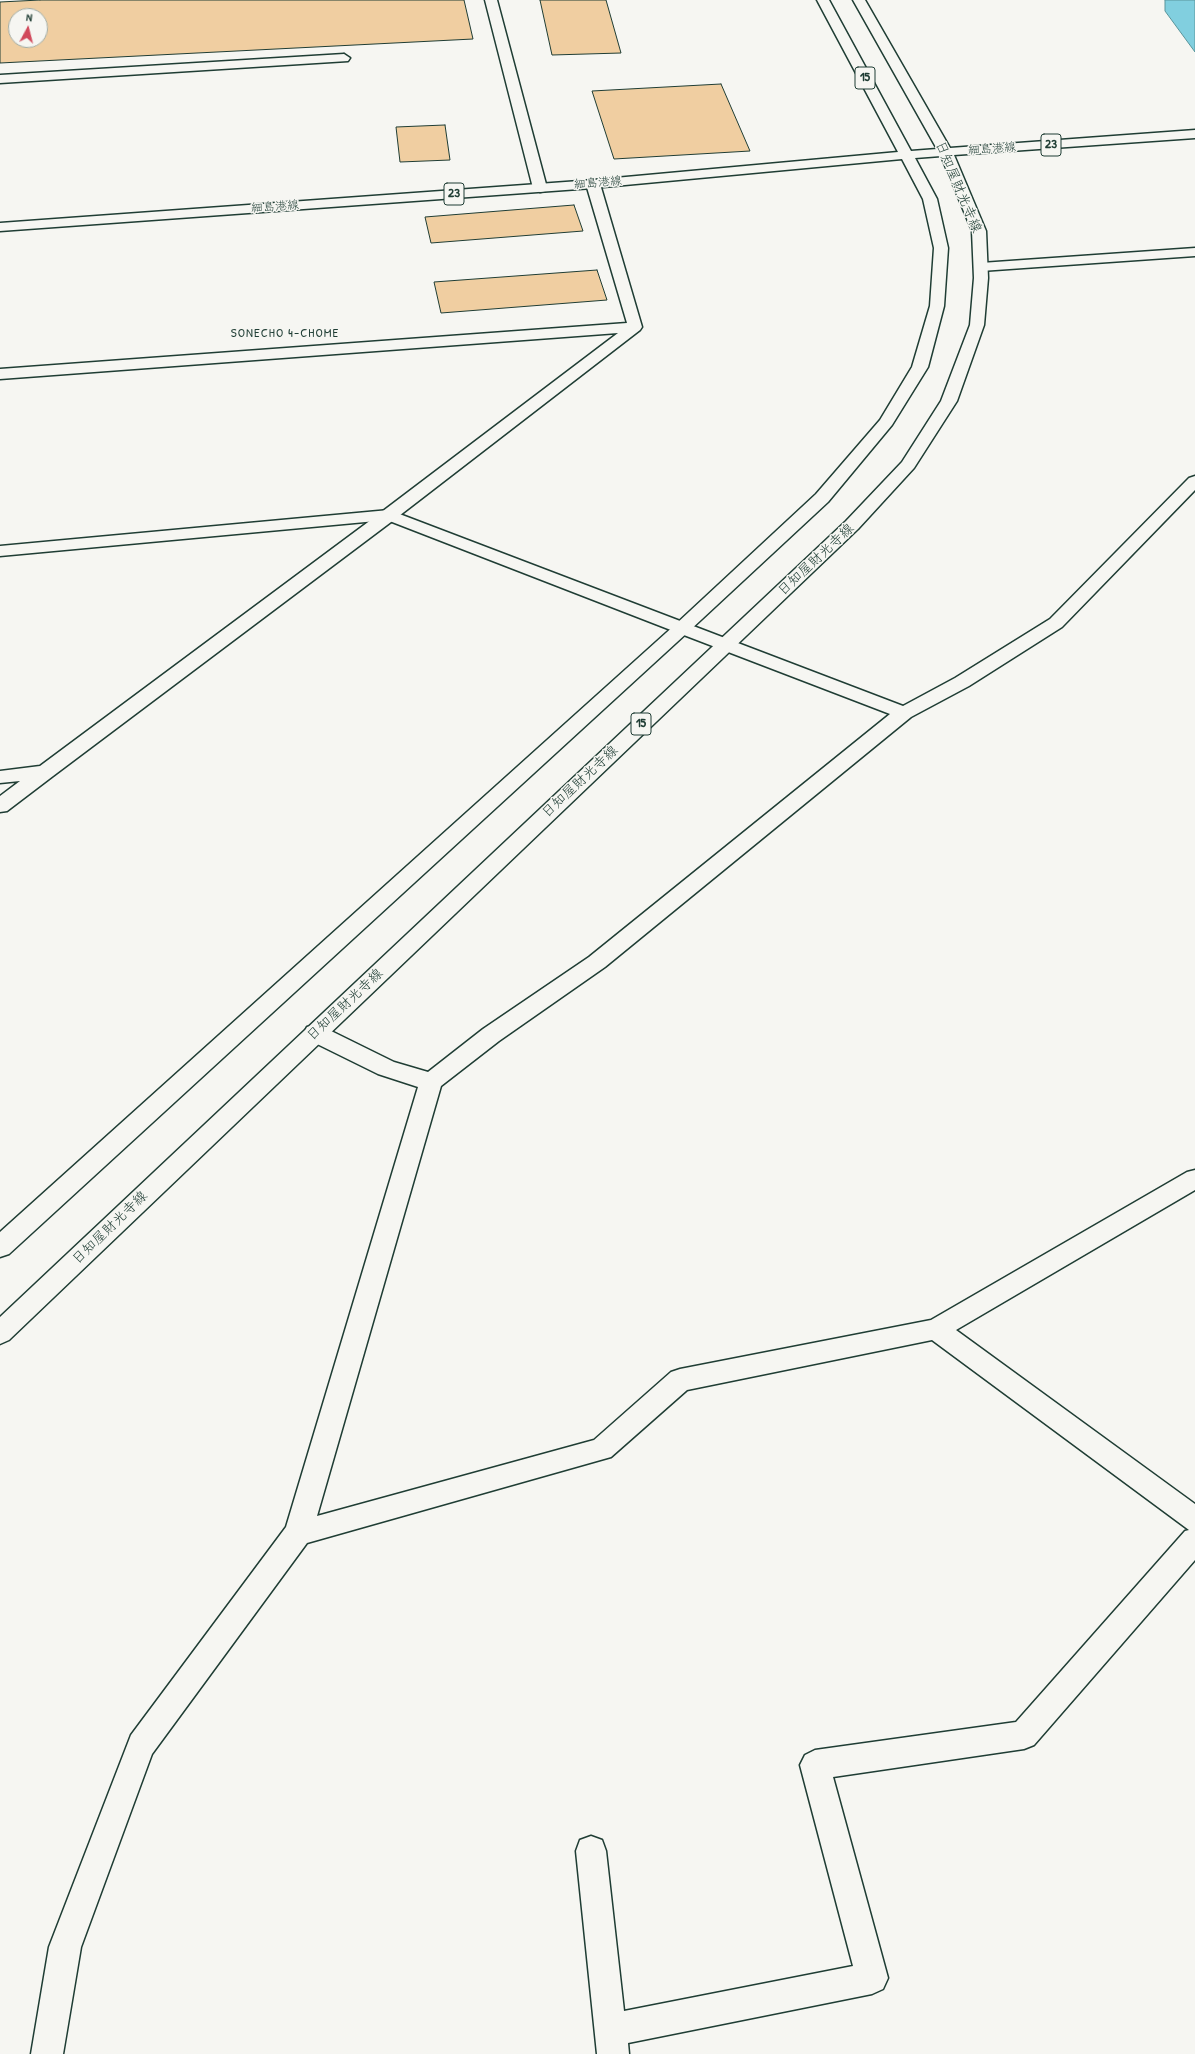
<!DOCTYPE html>
<meta charset="utf-8">
<style>
body{margin:0}
#map{position:relative;width:1195px;height:2054px;overflow:hidden;background:#f6f6f2;font-family:"Patrick Hand",sans-serif}
canvas{display:block}
.north{position:absolute;left:8px;top:8px;width:40px;height:40px;box-sizing:border-box;background:#f6f6f2;border:1px solid #a0aca6;border-radius:50%;rotate:7deg;font-size:11px;font-weight:700;line-height:16px;text-align:center;color:#1f3d34}
.north::after{content:'';display:block;margin:auto;width:14px;height:18px;background:#d1495b;clip-path:polygon(50% 0,100% 100%,50% 72%,0 100%)}
</style>
<div id="map">
<canvas width="1195" height="2054"></canvas>
<div class="north">N</div>
</div>
<script>
const ctx = document.querySelector('canvas').getContext('2d');
ctx.lineJoin = 'round';
function paint(path, color) { ctx.fillStyle = color; ctx.fill(path, 'evenodd'); }
const poly = rows => new Path2D(rows.map(r => 'M' + r).join(''));
function stroke(path, color, width, dash) { ctx.strokeStyle = color; ctx.lineWidth = width; ctx.lineCap = dash ? 'butt' : 'round'; ctx.setLineDash(dash || []); ctx.stroke(path); }
function label(font, color, halo, rows, align = 'center') {
  ctx.font = font + ' "Patrick Hand","Klee One",sans-serif'; ctx.lineWidth = 3; ctx.setLineDash([]); ctx.textBaseline = 'middle'; ctx.strokeStyle = halo; ctx.fillStyle = color; for (const [text, x, y, turn = 0] of rows) {
    ctx.save(); ctx.translate(x, y); ctx.rotate((+turn || 0) * Math.PI / 180); ctx.textAlign = isNaN(turn) ? turn : align; if (halo) ctx.strokeText(text, 0, 0); ctx.fillText(text, 0, 0); ctx.restore();
  }
}
const water = poly([
 [1165,0,1195,0,1195,52,1165,11,1165,0]
]);
const building = poly([
 [40,0,464,0,473,39,0,63,0,2,40,0],
 [16,16,40,16,40,40,16,40,16,16],
 [540,0,606,0,621,53,552,55,540,0],
 [721,84,750,151,614,159,592,91,721,84],
 [445,125,450,160,400,162,396,127,445,125],
 [574,205,583,231,431,243,425,217,574,205],
 [597,270,607,300,441,313,434,282,597,270]
]);
const minor = poly([
 [485,0,497,0,547,188,545,191,540,192,533,188,485,0],
 [344,54,350,58,348,61,0,83,0,75,344,54],
 [593,180,600,184,642,327,640,330,395,519,53,776,7,811,0,812,0,796,20,781,0,783,0,771,40,766,383,511,618,333,0,379,0,369,627,323,586,184,593,180],
 [1195,248,1195,256,981,271,976,270,974,267,976,264,981,263,1195,248],
 [1195,476,1195,490,1062,627,969,686,911,717,605,967,499,1041,441,1086,317,1516,594,1440,671,1372,680,1369,931,1320,1187,1172,1195,1170,1195,1190,956,1330,1195,1504,1195,1560,1034,1745,1024,1749,833,1777,888,1978,883,1989,872,1994,628,2043,629,2054,597,2054,576,1851,580,1840,591,1836,602,1840,606,1851,624,2011,853,1966,800,1765,805,1755,815,1750,1016,1722,1185,1531,1189,1530,932,1340,687,1390,611,1457,307,1543,152,1754,81,1947,63,2054,31,2054,49,1947,131,1735,286,1527,418,1087,378,1074,307,1039,304,1033,307,1027,315,1025,323,1027,394,1062,428,1072,483,1029,589,957,890,714,676,632,673,628,676,624,682,623,688,624,903,706,955,678,1050,619,1189,478,1195,476]
]);
const tertiary = poly([
 [389,510,688,624,691,628,688,632,682,633,676,632,387,520,0,556,0,546,389,510]
]);
const primary = poly([
 [817,0,829,0,911,151,937,149,853,0,865,0,950,148,1195,130,1195,138,954,155,986,231,988,278,984,325,957,401,914,468,858,529,9,1340,0,1344,0,1317,846,521,902,462,941,401,970,325,974,278,972,231,941,156,915,158,937,199,948,248,944,306,928,367,892,425,828,502,688,632,9,1254,0,1257,0,1232,676,624,816,494,880,420,912,367,930,306,934,248,923,199,902,159,593,188,0,231,0,223,593,180,898,152,817,0]
]);
const farStreetnames = [
 ["細島港線",992,149,-4],
 ["細島港線",598,183,-5],
 ["細島港線",275,207,-4]
];
const shields = [
 [865,78,20],
 [1051,145,20],
 [454,194,20],
 [641,724,20]
];
const shieldNames = [
 ["15",865,78],
 ["23",1051,145],
 ["23",454,194],
 ["15",641,724]
];
const farNeighbourhoodnames = [
 ["SONECHO 4-CHOME",285,334]
];
const streetNames = [
 ["日知屋財光寺線",958,187,67],
 ["日知屋財光寺線",816,560,-43],
 ["日知屋財光寺線",580,782,-43],
 ["日知屋財光寺線",345,1005,-43],
 ["日知屋財光寺線",110,1228,-44]
];
paint(water, '#81cfdf');
stroke(water, '#5a959b', 1);
paint(building, '#f0cea1');
stroke(building, '#1f3d34', 1);
stroke(minor, '#1f3d34', 3);
stroke(tertiary, '#1f3d34', 3);
stroke(primary, '#1f3d34', 3);
paint(minor, '#f6f6f2');
paint(tertiary, '#f6f6f2');
paint(primary, '#f6f6f2');
label('12px', '#1f3d34', '#f6f6f2', farStreetnames);
for (const [x, y, w] of shields) { const box = new Path2D(); box.roundRect(x - w / 2, y - 11, w, 22, 3); ctx.fillStyle = '#f6f6f2'; ctx.fill(box); stroke(box, '#1f3d34', 1); }
label('bold 13px', '#1f3d34', null, shieldNames);
ctx.letterSpacing = '1px';
label('13px', '#1f3d34', '#f6f6f2', farNeighbourhoodnames);
ctx.letterSpacing = '0px';
label('14px', '#1f3d34', '#f6f6f2', streetNames);
</script>
